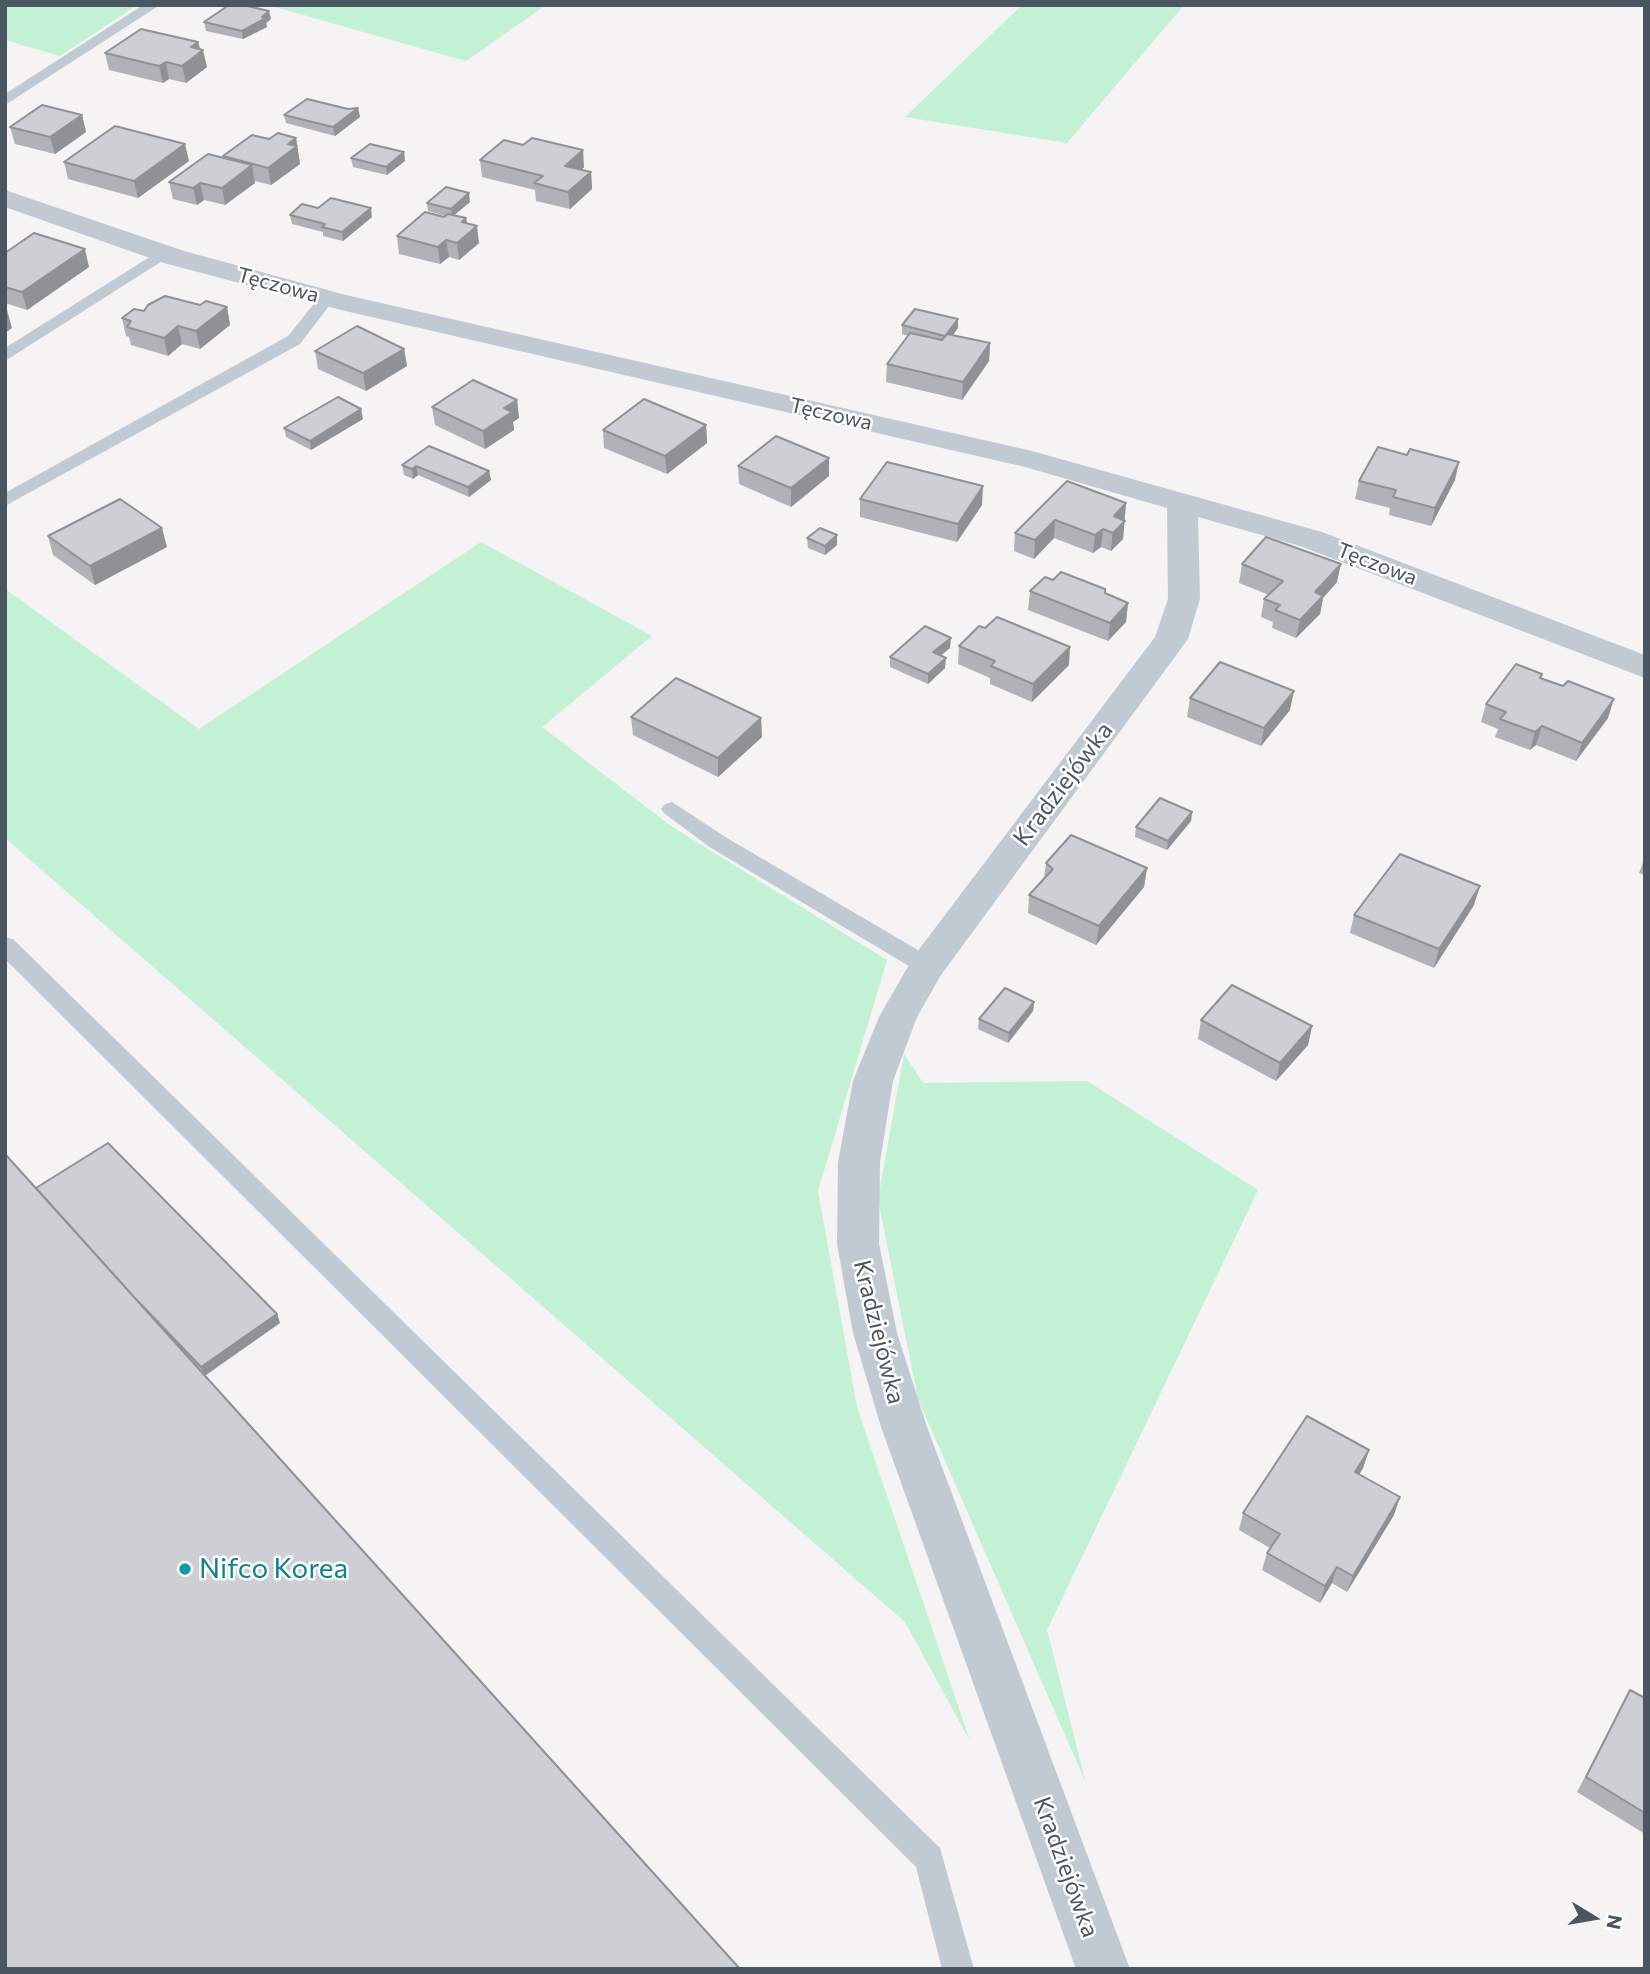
<!DOCTYPE html>
<meta charset="utf-8">
<style>
body{margin:0}
#map{position:relative;width:1650px;height:1974px;overflow:hidden;background:#f5f3f3;font-family:Commissioner,sans-serif}
canvas{display:block}
.frame{position:absolute;inset:0;border:7px solid #4a5661;pointer-events:none}
.north{position:absolute;left:1559px;top:1883px;width:70px;height:70px;-webkit-text-stroke:5px #fff;paint-order:stroke;rotate:101deg;font-size:19px;font-weight:700;line-height:28px;text-align:center;color:#4a5661}
.north::after{content:'';display:block;margin:auto;width:24px;height:32px;background:#4a5661;clip-path:polygon(50% 0,100% 100%,50% 72%,0 100%)}
</style>
<div id="map">
<canvas width="1650" height="1974"></canvas>
<div class="frame"></div>
<div class="north">N</div>
</div>
<script>
const ctx = document.querySelector('canvas').getContext('2d');
ctx.lineJoin = 'round';
function paint(path, color) { ctx.fillStyle = color; ctx.fill(path, 'evenodd'); }
const poly = rows => new Path2D(rows.map(r => 'M' + r).join(''));
function stroke(path, color, width, dash) { ctx.strokeStyle = color; ctx.lineWidth = width; ctx.lineCap = dash ? 'butt' : 'round'; ctx.setLineDash(dash || []); ctx.stroke(path); }
function label(font, color, halo, rows, align = 'center') {
  ctx.font = font + ' Commissioner,sans-serif'; ctx.lineWidth = 5; ctx.setLineDash([]); ctx.textBaseline = 'middle'; ctx.strokeStyle = halo; ctx.fillStyle = color; for (const [text, x, y, turn = 0] of rows) {
    ctx.save(); ctx.translate(x, y); ctx.rotate((+turn || 0) * Math.PI / 180); ctx.textAlign = isNaN(turn) ? turn : align; if (halo) ctx.strokeText(text, 0, 0); ctx.fillText(text, 0, 0); ctx.restore();
  }
}
const green = poly([
 [5,5,137,5,60,56,5,40],
 [268,5,546,5,466,61],
 [1022,5,1184,5,1067,143,905,117],
 [481,542,652,636,542,727,671,826,887,960,818,1191,857,1407,970,1741,905,1622,5,838,5,589,199,729],
 [904,1054,923,1083,1087,1081,1258,1190,1047,1630,1086,1783,918,1399,878,1199]
]);
const service = poly([
 [143,5,160,5,5,105,5,94,143,5],
 [164,248,172,253,170,256,5,361,5,348,164,248],
 [327,293,335,298,300,344,5,506,5,493,288,336,321,295,327,293],
 [672,802,727,838,935,960,938,966,935,972,919,972,711,848,665,814,661,809,665,804,672,802],
 [5,937,13,939,940,1848,974,1969,942,1969,916,1867,5,959,5,937]
]);
const minor = poly([
 [5,190,184,251,346,295,1032,451,1322,532,1645,655,1645,678,1300,546,1198,517,1200,599,1188,639,941,975,917,1017,893,1081,880,1162,879,1244,897,1333,927,1427,1130,1969,1076,1969,881,1427,853,1333,837,1244,838,1162,853,1081,879,1017,914,956,1155,637,1168,599,1167,508,1025,467,341,310,164,263,5,207,5,190]
]);
const wall = poly([
 [271,19,266,23,267,27,243,39,206,31,204,22],
 [198,42,200,50,207,67,186,83,169,79,163,83,109,70,105,53],
 [358,108,360,117,335,136,286,123,284,115],
 [82,115,86,132,55,154,15,144,10,127],
 [296,138,300,164,271,185,255,181,255,183,225,205,204,200,197,205,173,199,169,182,223,158,223,156,269,139],
 [404,152,405,161,387,175,353,167,351,158],
 [480,160,584,167,582,170,591,172,592,189,570,209,536,201,535,190,482,177],
 [189,161,138,198,68,179,64,162],
 [470,202,454,215,466,218,467,223,479,243,459,260,449,257,440,264,399,254,397,236,445,216,428,211,427,203],
 [318,208,372,217,343,241,323,236,323,232,292,224,290,215],
 [5,253,89,267,27,310,5,303],
 [200,305,227,307,230,325,200,349,182,344,168,356,131,345,129,337,126,336,122,318,144,311],
 [902,325,958,328,953,335,990,343,989,361,962,400,886,382,887,364,908,336,902,334],
 [404,349,407,366,366,391,318,369,315,351],
 [517,400,519,418,513,422,514,430,485,449,435,425,432,407],
 [363,419,311,450,286,437,284,428],
 [706,425,707,443,667,474,604,448,603,430],
 [402,465,489,471,491,480,469,497,418,475,413,479,404,475],
 [738,466,829,476,791,507,739,484],
 [1455,480,1431,526,1389,515,1390,508,1355,499,1359,481],
 [1067,481,1126,503,1123,539,1111,551,1101,547,1093,553,1054,538,1034,559,1014,551,1015,533],
 [860,499,982,505,957,542,860,517],
 [48,536,167,547,95,585,53,555],
 [807,538,837,545,825,555,808,548],
 [1242,564,1337,582,1323,598,1320,614,1296,638,1272,628,1273,622,1261,617,1264,599,1269,595,1239,583],
 [1053,580,1105,593,1128,603,1126,622,1108,641,1028,610,1030,591],
 [959,646,1069,665,1032,702,990,684,990,678,958,664],
 [950,648,940,656,945,668,928,684,890,667,890,657],
 [1541,678,1608,718,1576,761,1536,745,1530,750,1495,737,1498,729,1481,722,1486,704],
 [1190,698,1290,710,1261,746,1187,717],
 [631,717,761,718,762,737,718,777,633,735],
 [1192,812,1191,821,1167,850,1135,837,1136,827],
 [1645,857,1645,875,1639,873],
 [1046,863,1147,868,1144,887,1096,945,1028,913,1029,895,1044,878],
 [1474,905,1434,968,1350,933,1354,915],
 [1034,1002,1033,1011,1008,1043,978,1029,979,1019],
 [1201,1020,1312,1026,1308,1045,1276,1081,1198,1039],
 [36,1188,277,1314,280,1323,205,1376],
 [1369,1450,1363,1468,1359,1475,1394,1515,1347,1592,1332,1583,1320,1603,1262,1570,1267,1553,1270,1548,1239,1530,1243,1513],
 [1630,1690,1645,1698,1645,1834,1577,1792]
]);
const shadedWall = poly([
 [269,11,271,19,266,23,267,27,243,39,242,31],
 [198,42,201,52,203,50,207,67,186,83,182,66,191,47],
 [166,62,169,79,163,83,159,66],
 [358,108,360,117,335,136,333,127],
 [82,115,86,132,55,154,50,137],
 [296,138,300,164,271,185,268,168,288,144],
 [185,144,189,161,138,198,134,181],
 [583,150,584,167,567,183,565,166],
 [404,152,405,161,387,175,386,167],
 [252,165,255,183,225,205,222,188],
 [591,172,592,189,570,209,568,192],
 [200,183,204,200,197,205,193,188],
 [469,193,470,202,452,217,451,209],
 [371,208,372,217,343,241,342,232],
 [466,218,468,233,477,226,479,243,459,260,457,243,462,222],
 [446,240,449,257,440,264,438,247],
 [85,249,89,267,27,310,22,292],
 [227,307,230,325,200,349,196,331],
 [7,310,12,328,5,333,5,311],
 [958,319,958,328,945,345,945,336],
 [178,326,182,344,168,356,164,338],
 [990,343,989,361,962,400,963,382],
 [404,349,407,366,366,391,363,373],
 [517,400,519,418,513,422,514,430,485,449,483,431,504,408],
 [361,409,363,419,311,450,310,441],
 [706,425,707,443,667,474,665,456],
 [829,458,829,476,791,507,791,488],
 [1459,462,1455,480,1431,526,1435,508],
 [416,466,418,475,413,479,412,469],
 [489,471,491,480,469,497,468,487],
 [983,486,982,505,957,542,958,524],
 [1126,503,1123,539,1111,551,1114,516],
 [1055,520,1054,538,1034,559,1035,540],
 [162,528,167,547,95,585,90,566],
 [1103,529,1101,547,1093,553,1095,535],
 [837,535,837,545,825,555,825,546],
 [1341,564,1337,582,1323,598,1320,614,1296,638,1300,620,1315,592],
 [1128,603,1126,622,1108,641,1110,623],
 [951,638,950,648,933,662,933,652],
 [1070,647,1069,665,1032,702,1033,684],
 [946,658,945,668,928,684,928,674],
 [1294,691,1290,710,1261,746,1264,728],
 [1614,699,1608,718,1576,761,1582,743],
 [761,718,762,737,718,777,718,758],
 [1542,726,1536,745,1530,750,1535,732],
 [1192,812,1191,821,1167,850,1168,841],
 [1147,868,1144,887,1096,945,1099,926],
 [1480,886,1474,905,1434,968,1439,949],
 [1034,1002,1033,1011,1008,1043,1009,1033],
 [1312,1026,1308,1045,1276,1081,1280,1063],
 [277,1314,280,1323,204,1376,201,1367],
 [1369,1450,1363,1468,1350,1490,1355,1472],
 [1400,1497,1394,1515,1347,1592,1353,1576],
 [1337,1567,1332,1583,1320,1603,1325,1586]
]);
const building = poly([
 [229,5,243,5,269,11,262,17,266,18,242,31,204,22,229,5],
 [141,29,198,42,191,47,203,50,182,66,166,62,159,66,105,53,141,29],
 [307,99,348,109,358,108,333,127,284,115,307,99],
 [42,105,82,115,50,137,10,127,42,105],
 [115,126,185,144,134,181,64,162,115,126],
 [278,133,296,138,288,144,297,146,268,168,223,156,252,135,269,139,278,133],
 [532,138,583,150,565,166,591,172,568,192,534,183,543,176,480,160,504,140,523,145,532,138],
 [370,144,404,152,386,167,351,158,370,144],
 [208,154,252,165,222,188,200,183,193,188,169,182,208,154],
 [446,187,469,193,451,209,427,203,446,187],
 [331,198,371,208,342,232,322,227,325,224,290,215,302,204,318,208,331,198],
 [425,212,444,217,448,214,466,218,462,222,477,226,457,243,446,240,438,247,397,236,425,212],
 [34,233,85,249,22,292,5,287,5,253,34,233],
 [165,296,200,305,206,301,227,307,196,331,178,326,164,338,127,327,131,321,122,318,134,309,144,311,148,305,165,296],
 [915,309,958,319,945,336,902,325,915,309],
 [357,326,404,349,363,373,315,351,357,326],
 [910,333,942,340,947,334,990,343,963,382,887,364,910,333],
 [473,380,517,400,504,408,512,412,483,431,432,407,473,380],
 [338,397,361,409,310,441,284,428,338,397],
 [644,399,706,425,665,456,603,430,644,399],
 [776,436,829,458,791,488,738,466,776,436],
 [429,446,489,471,468,487,416,466,412,469,402,465,429,446],
 [1378,447,1407,455,1410,449,1459,462,1435,508,1393,497,1396,490,1359,481,1378,447],
 [887,462,983,486,958,524,860,499,887,462],
 [1067,481,1126,503,1114,516,1125,521,1113,533,1103,529,1095,535,1055,520,1035,540,1015,533,1067,481],
 [120,499,162,528,90,566,48,536,120,499],
 [820,528,837,535,825,546,807,538,820,528],
 [1266,537,1341,564,1315,592,1323,596,1300,620,1275,610,1280,605,1264,599,1283,581,1242,564,1266,537],
 [1061,572,1105,589,1105,593,1128,603,1110,623,1030,591,1045,577,1053,580,1061,572],
 [997,617,1070,647,1033,684,991,666,995,661,959,646,979,626,985,628,997,617],
 [925,626,951,638,933,652,946,658,928,674,890,657,925,626],
 [1220,662,1294,691,1264,728,1190,698,1220,662],
 [1516,664,1542,674,1540,678,1563,686,1568,681,1614,699,1582,743,1542,726,1535,732,1500,719,1506,712,1486,704,1516,664],
 [676,678,761,718,718,758,631,717,676,678],
 [1160,798,1192,812,1168,841,1136,827,1160,798],
 [1071,835,1147,868,1099,926,1029,895,1053,869,1046,863,1071,835],
 [1400,854,1480,886,1439,949,1354,915,1400,854],
 [1232,985,1312,1026,1280,1063,1201,1020,1232,985],
 [1005,988,1034,1002,1009,1033,979,1019,1005,988],
 [108,1143,277,1314,201,1367,134,1297,36,1188,108,1143],
 [5,1154,740,1969,5,1969,5,1154],
 [1307,1416,1369,1450,1355,1472,1400,1497,1353,1576,1337,1567,1325,1586,1267,1553,1280,1534,1243,1513,1307,1416],
 [1630,1690,1645,1698,1645,1813,1586,1777,1630,1690]
]);
const markers = [
 [185,1569,7,"#0f9aa8"]
];
const farStreetnames = [
 ["Tęczowa",278,285,15],
 ["Tęczowa",831,414,13],
 ["Tęczowa",1377,564,21]
];
const streetNames = [
 ["Kradziejówka",1063,784,-53],
 ["Kradziejówka",879,1332,76],
 ["Kradziejówka",1066,1867,70]
];
const nearCulturenames = [
 ["Nifco Korea",199,1569]
];
paint(green, '#c3f1d5');
paint(service, '#c1cad2');
paint(minor, '#c1cad2');
paint(wall, '#b0b2b7');
paint(shadedWall, '#909195');
paint(building, '#cdcfd5');
stroke(building, '#909195', 2);
for (const [x, y, r, color] of markers) { const dot = new Path2D(); dot.arc(x, y, r, 0, 2 * Math.PI); ctx.fillStyle = color; ctx.fill(dot); stroke(dot, '#fff', 2.5); }
label('21px', '#4a5661', '#fff', farStreetnames);
label('24px', '#4a5661', '#fff', streetNames);
label('28px', '#0d838f', '#fff', nearCulturenames, 'left');
</script>
